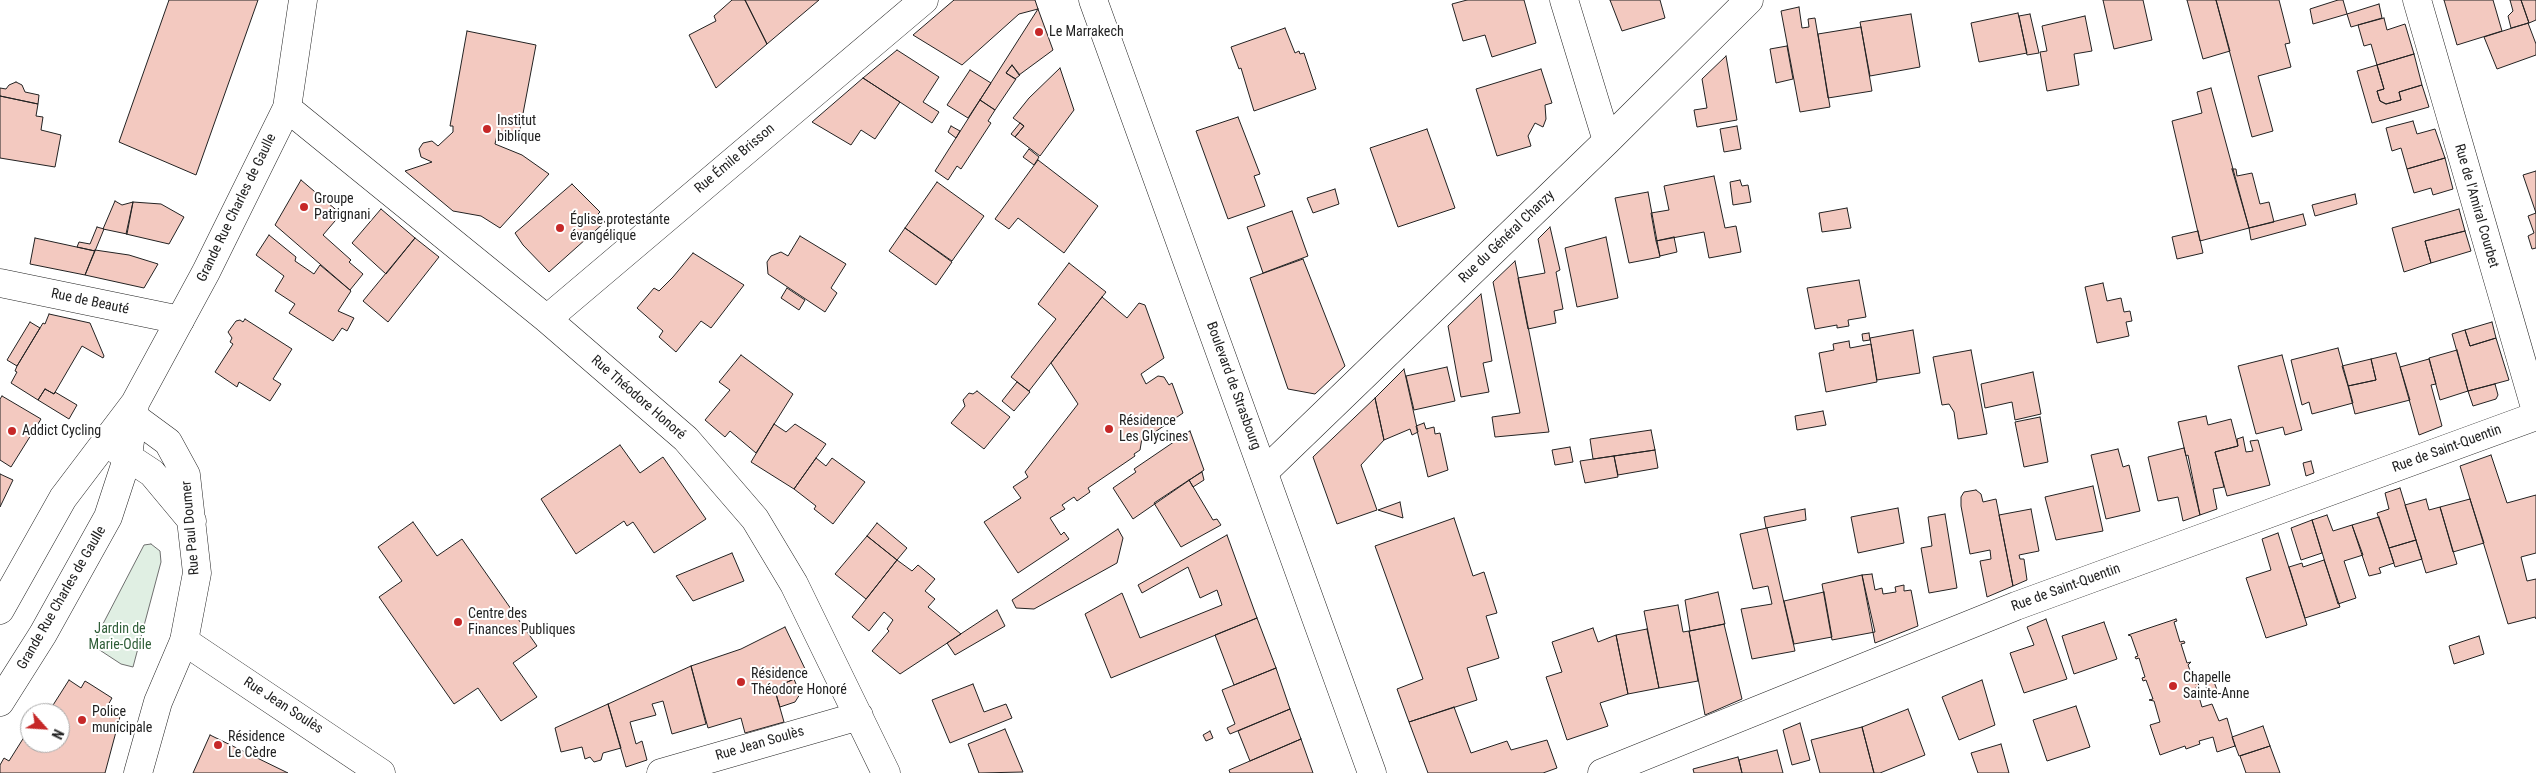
<!DOCTYPE html>
<meta charset="utf-8">
<style>
body{margin:0}
#map{position:relative;width:2536px;height:773px;overflow:hidden;background:#fff;font-family:"Roboto Condensed",sans-serif}
canvas{display:block}
.north{position:absolute;left:20px;top:703px;width:50px;height:50px;box-sizing:border-box;background:#fff;border:1px solid #a7a7a7;border-radius:50%;rotate:116deg;font-size:14px;font-weight:700;line-height:20px;text-align:center;color:#222}
.north::after{content:'';display:block;margin:auto;width:18px;height:22px;background:#c62828;clip-path:polygon(50% 0,100% 100%,50% 72%,0 100%)}
</style>
<div id="map">
<canvas width="2536" height="773"></canvas>
<div class="north">N</div>
</div>
<script>
const ctx = document.querySelector('canvas').getContext('2d');
ctx.lineJoin = 'round';
function paint(path, color) { ctx.fillStyle = color; ctx.fill(path, 'evenodd'); }
const poly = rows => new Path2D(rows.map(r => 'M' + r).join(''));
function stroke(path, color, width, dash) { ctx.strokeStyle = color; ctx.lineWidth = width; ctx.lineCap = dash ? 'butt' : 'round'; ctx.setLineDash(dash || []); ctx.stroke(path); }
function label(font, color, halo, rows, align = 'center') {
  ctx.font = font + ' "Roboto Condensed",sans-serif'; ctx.lineWidth = 4; ctx.setLineDash([]); ctx.textBaseline = 'middle'; ctx.strokeStyle = halo; ctx.fillStyle = color; for (const [text, x, y, turn = 0] of rows) {
    ctx.save(); ctx.translate(x, y); ctx.rotate((+turn || 0) * Math.PI / 180); ctx.textAlign = isNaN(turn) ? turn : align; if (halo) ctx.strokeText(text, 0, 0); ctx.fillText(text, 0, 0); ctx.restore();
  }
}
const green = poly([
 [151,544,160,551,161,562,133,667,121,664,92,645,144,545,151,544]
]);
const building = poly([
 [169,0,258,0,196,175,119,142,169,0],
 [732,0,745,0,767,44,716,88,689,35,716,21,714,16,732,0],
 [745,0,819,0,767,44,745,0],
 [954,0,1035,0,1038,9,1019,14,962,65,913,35,954,0],
 [1467,0,1524,0,1536,43,1492,57,1485,35,1463,41,1452,4,1467,0],
 [1610,0,1660,0,1665,18,1622,31,1610,0],
 [2103,0,2143,0,2152,40,2114,49,2103,0],
 [2187,0,2216,0,2230,51,2203,59,2187,0],
 [2216,0,2279,0,2290,43,2285,44,2291,67,2258,76,2273,131,2252,137,2216,0],
 [2338,0,2343,0,2347,14,2313,24,2310,9,2338,0],
 [2444,0,2493,0,2502,31,2457,45,2444,0],
 [2510,0,2521,0,2529,23,2511,28,2508,16,2513,11,2510,0],
 [2521,0,2536,0,2536,20,2529,23,2521,0],
 [2379,4,2382,18,2351,27,2347,14,2379,4],
 [1799,7,1802,28,1809,27,1808,19,1815,18,1830,107,1800,112,1781,11,1799,7],
 [1038,9,1053,50,1019,75,1012,65,1006,73,1016,79,995,110,980,100,1038,9],
 [2018,13,2027,53,1979,62,1971,23,2018,13],
 [1911,14,1920,67,1870,76,1860,22,1911,14],
 [2030,14,2039,53,2027,55,2019,16,2030,14],
 [2085,16,2092,51,2074,54,2079,85,2047,91,2040,52,2047,51,2042,26,2085,16],
 [2384,18,2387,30,2405,24,2414,54,2377,65,2371,44,2364,46,2358,25,2384,18],
 [2528,23,2536,44,2536,55,2497,69,2484,37,2528,23],
 [1861,27,1872,91,1828,98,1818,34,1861,27],
 [1285,28,1295,53,1299,51,1300,54,1304,53,1316,89,1254,111,1241,68,1239,69,1231,47,1285,28],
 [467,31,536,45,518,140,497,135,495,144,522,155,549,174,500,228,481,216,453,211,405,171,432,162,421,157,419,149,423,143,432,141,438,146,453,132,453,126,450,126,467,31],
 [1787,46,1793,79,1776,83,1770,49,1787,46],
 [897,50,939,77,923,102,939,112,932,123,863,78,897,50],
 [2414,54,2422,85,2399,92,2401,100,2386,104,2380,101,2377,91,2384,89,2377,65,2414,54],
 [1726,56,1737,120,1697,127,1694,110,1707,108,1702,79,1726,56],
 [1012,65,1020,75,1015,79,1006,73,1012,65],
 [2377,65,2384,89,2377,91,2380,101,2386,104,2401,100,2399,92,2422,85,2429,107,2372,123,2357,71,2377,65],
 [1060,68,1074,110,1040,156,1015,137,1024,126,1013,118,1029,98,1060,68],
 [1541,69,1552,103,1545,105,1546,119,1543,127,1535,123,1528,136,1531,146,1497,156,1476,89,1541,69],
 [970,70,991,83,968,118,947,105,970,70],
 [863,78,900,102,875,139,861,130,851,145,812,122,863,78],
 [16,82,22,85,25,92,39,95,38,104,0,96,0,88,6,89,9,85,16,82],
 [2211,88,2249,228,2200,241,2172,121,2202,113,2197,92,2211,88],
 [0,96,38,104,36,116,43,117,41,130,61,135,55,167,0,158,0,96],
 [980,100,995,110,988,121,991,123,961,169,957,166,948,180,935,171,980,100],
 [1238,117,1260,174,1254,176,1265,206,1228,219,1196,131,1238,117],
 [2413,121,2417,134,2435,129,2445,158,2407,169,2401,148,2392,151,2386,128,2413,121],
 [1020,123,1024,126,1015,137,1011,134,1020,123],
 [951,126,960,131,956,138,948,132,951,126],
 [1737,126,1741,149,1724,152,1720,129,1737,126],
 [1427,129,1455,208,1398,227,1370,148,1427,129],
 [1029,149,1039,157,1034,165,1023,157,1029,149],
 [2445,158,2453,189,2433,195,2431,188,2414,193,2407,169,2445,158],
 [1038,160,1098,206,1064,253,1018,218,1009,229,995,219,1038,160],
 [2232,169,2236,169,2237,176,2252,173,2260,204,2269,202,2274,222,2249,228,2232,169],
 [2536,171,2536,213,2523,175,2536,171],
 [1714,176,1725,228,1736,226,1741,252,1709,258,1704,232,1656,241,1651,213,1669,210,1664,186,1714,176],
 [301,180,341,214,323,235,351,260,349,262,363,274,350,290,275,225,301,180],
 [1740,180,1742,186,1748,185,1751,202,1733,205,1730,182,1740,180],
 [937,182,984,216,952,261,905,228,937,182],
 [572,184,600,212,598,214,605,222,549,272,523,245,515,233,572,184],
 [1335,189,1339,204,1313,213,1307,198,1335,189],
 [1648,192,1660,257,1629,263,1615,198,1648,192],
 [2355,194,2357,204,2315,216,2312,205,2355,194],
 [115,201,122,205,133,202,127,234,103,229,115,201],
 [133,202,161,204,184,217,169,244,126,234,133,202],
 [1847,208,1851,228,1822,232,1819,213,1847,208],
 [381,209,415,238,386,274,352,243,381,209],
 [2459,209,2465,231,2425,241,2431,263,2404,272,2392,228,2459,209],
 [1292,211,1308,256,1263,273,1247,227,1292,211],
 [2536,213,2536,248,2532,249,2528,236,2534,233,2528,216,2536,213],
 [2303,214,2306,225,2251,240,2249,228,2303,214],
 [97,227,104,229,95,251,77,247,79,242,90,244,97,227],
 [1550,227,1560,270,1556,272,1563,309,1554,311,1556,323,1528,329,1518,278,1545,273,1538,239,1550,227],
 [905,228,952,262,936,285,889,251,905,228],
 [2198,231,2203,253,2177,259,2172,237,2198,231],
 [2465,231,2471,251,2431,263,2425,241,2465,231],
 [269,235,296,257,295,261,314,274,320,265,351,291,338,311,354,318,347,331,342,328,333,341,289,313,295,304,275,291,284,276,256,255,269,235],
 [800,236,846,264,831,288,837,293,825,312,768,274,767,262,771,256,781,252,788,256,800,236],
 [1606,237,1618,298,1577,307,1565,248,1606,237],
 [1674,237,1677,252,1660,256,1656,241,1674,237],
 [35,238,95,251,85,275,30,264,35,238],
 [415,238,439,257,388,322,363,301,415,238],
 [95,250,129,255,158,264,144,288,85,275,95,250],
 [693,253,744,285,711,328,701,321,676,352,659,337,663,331,637,308,654,288,659,291,673,277,693,253],
 [1303,259,1345,366,1315,394,1288,389,1250,278,1303,259],
 [1515,261,1549,432,1495,437,1492,417,1520,413,1493,282,1515,261],
 [1069,263,1106,292,1029,391,1011,377,1056,319,1038,304,1069,263],
 [1859,280,1866,317,1848,320,1849,326,1837,328,1837,325,1815,329,1807,288,1859,280],
 [2103,283,2107,301,2121,298,2124,312,2130,311,2132,321,2126,322,2129,336,2097,343,2085,287,2103,283],
 [787,288,805,300,799,310,781,298,787,288],
 [1481,294,1492,361,1483,363,1489,392,1461,397,1448,326,1481,294],
 [1102,297,1127,318,1139,303,1145,305,1164,358,1141,374,1146,384,1158,376,1164,377,1169,385,1172,383,1183,413,1146,438,1142,438,1140,450,1134,454,1135,456,1088,488,1090,492,1077,501,1074,497,1062,505,1065,509,1050,518,1061,535,1064,532,1069,539,1018,573,984,522,1021,498,1013,487,1028,477,1025,472,1078,404,1051,363,1102,297],
 [49,314,90,323,104,356,103,358,82,346,54,394,45,389,38,400,11,383,17,372,15,371,17,366,43,323,45,324,49,314],
 [245,319,292,349,273,379,281,384,270,401,239,382,237,387,215,372,233,344,230,342,232,338,228,332,236,321,240,320,243,322,245,319],
 [30,322,40,328,17,366,7,360,30,322],
 [2492,322,2496,338,2470,346,2465,330,2492,322],
 [1913,330,1920,373,1877,380,1870,338,1913,330],
 [2465,330,2470,346,2496,338,2509,380,2468,391,2452,334,2465,330],
 [1869,333,1870,340,1863,341,1862,334,1869,333],
 [1849,341,1850,348,1871,344,1877,382,1826,392,1819,353,1834,350,1833,344,1849,341],
 [2338,348,2353,403,2312,414,2309,402,2302,405,2291,360,2338,348],
 [1971,350,1987,434,1958,439,1954,412,1949,404,1942,405,1933,357,1971,350],
 [2457,350,2468,391,2440,400,2429,358,2457,350],
 [2396,353,2410,400,2355,414,2348,386,2376,380,2371,359,2396,353],
 [741,355,793,394,756,453,730,431,725,437,705,420,730,390,719,382,741,355],
 [2282,355,2302,430,2285,435,2283,427,2256,434,2238,366,2282,355],
 [2371,359,2376,380,2348,386,2342,366,2371,359],
 [2429,359,2436,384,2431,385,2442,426,2419,435,2400,367,2429,359],
 [1447,367,1455,401,1414,410,1406,376,1447,367],
 [1404,369,1418,432,1412,435,1410,429,1384,440,1375,398,1404,369],
 [2033,372,2041,414,2015,420,2012,402,1985,408,1981,384,2033,372],
 [1017,382,1030,392,1014,411,1002,401,1017,382],
 [2495,384,2498,395,2496,399,2473,406,2468,391,2495,384],
 [45,389,54,394,55,392,77,405,69,419,38,400,45,389],
 [977,391,1010,417,984,449,951,423,965,406,963,400,969,393,973,394,977,391],
 [2,396,41,419,11,467,0,460,0,399,2,396],
 [1375,398,1384,440,1361,465,1377,510,1337,524,1313,457,1375,398],
 [1823,411,1826,425,1797,430,1795,416,1823,411],
 [2206,416,2208,425,2231,419,2238,446,2215,452,2224,487,2213,489,2217,509,2200,515,2178,422,2206,416],
 [2040,417,2048,462,2024,467,2015,422,2040,417],
 [1424,423,1426,429,1434,427,1435,434,1440,433,1448,470,1428,477,1416,426,1424,423],
 [774,424,786,432,795,424,826,444,794,489,751,462,774,424],
 [1651,430,1655,450,1593,459,1590,439,1651,430],
 [1190,431,1204,470,1133,519,1113,488,1136,472,1134,469,1190,431],
 [2243,437,2246,452,2253,451,2250,441,2258,440,2270,485,2227,496,2215,452,2238,446,2237,439,2243,437],
 [620,445,640,473,663,457,706,519,654,553,633,522,627,526,624,521,576,554,541,499,620,445],
 [1570,447,1573,462,1555,465,1552,450,1570,447],
 [2184,448,2186,456,2188,455,2200,515,2183,521,2178,497,2158,501,2148,457,2184,448],
 [2118,449,2123,467,2129,465,2140,511,2106,519,2091,455,2118,449],
 [1655,450,1658,468,1618,475,1614,456,1655,450],
 [2491,455,2507,503,2536,495,2536,553,2521,557,2527,581,2536,579,2536,619,2535,617,2508,624,2460,466,2491,455],
 [1614,456,1618,477,1585,483,1580,461,1614,456],
 [816,458,826,466,832,458,865,482,833,524,814,509,816,506,794,489,816,458],
 [2311,461,2314,473,2306,476,2303,463,2311,461],
 [1202,472,1204,480,1193,487,1189,480,1202,472],
 [0,474,13,480,0,507,0,474],
 [1189,480,1213,520,1217,519,1221,525,1181,547,1154,503,1189,480],
 [2093,486,2103,531,2056,540,2045,497,2093,486],
 [2400,488,2416,540,2389,548,2377,513,2389,509,2385,493,2400,488],
 [1976,490,1981,494,1983,502,1996,499,2013,586,1987,597,1980,561,1991,559,1990,550,1970,554,1961,506,1961,497,1964,492,1976,490],
 [2426,499,2429,510,2440,507,2457,564,2426,573,2405,505,2426,499],
 [2470,499,2484,543,2453,552,2440,507,2470,499],
 [1400,502,1403,518,1378,510,1400,502],
 [1898,508,1904,543,1858,553,1851,517,1898,508],
 [1805,509,1806,520,1766,528,1764,517,1805,509],
 [2031,509,2039,551,2019,555,2020,559,2024,559,2027,580,2013,586,1999,515,2031,509],
 [1945,514,1957,588,1929,593,1921,548,1932,546,1928,517,1945,514],
 [2327,515,2333,531,2352,525,2363,555,2344,561,2356,598,2338,604,2312,520,2327,515],
 [2379,517,2394,563,2379,568,2381,573,2369,576,2352,525,2379,517],
 [1454,518,1473,576,1484,572,1497,613,1486,616,1499,658,1467,668,1477,700,1409,722,1397,689,1423,679,1375,546,1454,518],
 [2312,520,2322,553,2301,560,2291,528,2312,520],
 [413,522,437,556,462,539,537,646,513,663,537,697,501,721,478,688,454,704,379,597,402,581,378,547,413,522],
 [877,523,907,548,897,560,867,536,877,523],
 [1767,528,1795,651,1752,659,1741,609,1772,604,1768,586,1753,589,1740,534,1767,528],
 [1118,529,1123,538,1117,563,1034,609,1016,608,1012,600,1118,529],
 [2278,533,2307,625,2266,638,2246,578,2271,570,2262,539,2278,533],
 [1227,535,1257,618,1111,678,1085,614,1122,593,1140,638,1222,605,1217,590,1200,598,1188,567,1142,593,1138,585,1227,535],
 [867,536,897,560,866,599,835,574,867,536],
 [2416,540,2422,559,2395,567,2389,548,2416,540],
 [732,553,744,581,693,601,676,576,732,553],
 [897,560,912,571,918,565,935,579,925,591,935,599,928,607,961,634,900,674,872,651,889,631,887,629,893,620,884,612,869,631,852,617,897,560],
 [2324,560,2340,607,2305,618,2289,567,2302,563,2303,567,2324,560],
 [1872,574,1875,590,1882,588,1883,594,1896,592,1895,587,1904,585,1904,591,1911,590,1918,626,1875,643,1862,575,1872,574],
 [1862,575,1875,632,1832,640,1822,584,1862,575],
 [1718,592,1725,624,1690,631,1685,600,1718,592],
 [1824,592,1832,637,1794,644,1784,601,1824,592],
 [1678,605,1683,632,1689,631,1698,681,1659,688,1644,611,1678,605],
 [997,610,1005,626,955,655,947,643,997,610],
 [1257,618,1276,668,1234,685,1215,635,1257,618],
 [2046,619,2067,679,2024,693,2010,653,2034,645,2027,627,2046,619],
 [2176,619,2177,621,2174,622,2180,642,2184,641,2185,643,2181,644,2187,663,2191,662,2188,665,2195,684,2198,683,2199,686,2196,687,2202,707,2212,704,2219,721,2227,718,2235,746,2217,752,2213,737,2199,741,2200,744,2186,749,2185,746,2160,755,2150,725,2160,722,2154,701,2149,700,2153,699,2146,680,2143,681,2142,678,2145,677,2139,658,2136,659,2135,657,2138,656,2131,636,2128,635,2176,619],
 [2104,622,2117,659,2074,674,2062,636,2104,622],
 [1724,624,1742,699,1705,715,1689,631,1724,624],
 [785,627,807,673,781,685,776,694,784,722,745,733,741,718,708,728,691,666,741,649,785,627],
 [1593,628,1598,642,1616,635,1628,694,1600,703,1608,726,1567,740,1546,677,1562,672,1552,642,1593,628],
 [1647,629,1659,688,1628,694,1616,635,1647,629],
 [2479,636,2484,654,2454,664,2449,646,2479,636],
 [691,666,706,724,672,734,663,701,652,704,656,715,630,722,636,744,642,741,647,760,626,767,608,704,691,666],
 [1276,668,1290,709,1230,734,1227,728,1235,724,1222,690,1276,668],
 [2211,674,2219,695,2210,698,2203,678,2211,674],
 [794,679,800,694,795,702,780,707,776,694,781,685,794,679],
 [69,680,81,688,85,681,90,684,112,698,108,705,121,713,105,773,0,773,0,765,4,758,9,761,26,734,30,737,30,743,60,743,60,713,48,713,69,680],
 [1982,680,1995,725,1959,740,1942,697,1982,680],
 [973,684,984,712,1006,704,1012,718,950,743,932,700,973,684],
 [608,704,621,748,603,753,601,760,594,762,590,757,585,759,582,747,561,752,555,728,608,704],
 [2076,706,2090,747,2047,761,2033,720,2076,706],
 [1454,707,1471,753,1507,741,1511,750,1547,740,1557,768,1543,773,1428,773,1409,722,1454,707],
 [1290,709,1301,739,1250,761,1238,731,1290,709],
 [1908,709,1925,755,1880,773,1874,773,1862,727,1908,709],
 [1800,723,1810,760,1792,765,1783,730,1800,723],
 [2263,726,2270,746,2239,756,2232,737,2263,726],
 [1862,727,1874,773,1820,773,1811,740,1862,727],
 [1005,729,1023,772,979,773,968,744,1005,729],
 [1210,731,1213,738,1206,741,1203,735,1210,731],
 [210,735,288,773,193,773,210,735],
 [1301,739,1313,773,1230,773,1229,770,1301,739],
 [2001,744,2009,773,1978,773,1971,753,2001,744],
 [2270,746,2280,773,2246,773,2240,756,2270,746],
 [1777,750,1783,773,1742,773,1739,760,1777,750],
 [1738,757,1742,773,1694,773,1693,769,1738,757]
]);
const minor = poly([
 [1564,0,1607,141],
 [2417,0,2536,411],
 [287,108,547,319,686,439,755,519,794,584,886,773],
 [0,283,180,320],
 [547,319,924,0],
 [1264,472,1607,141,1749,0],
 [184,641,381,773],
 [661,773,859,716],
 [1602,773,2016,606,2536,416]
]);
const tertiary = poly([
 [134,417,168,442,186,475,197,573,184,641,158,702,138,773],
 [108,444,152,473,192,521]
]);
const secondary = poly([
 [0,610,63,498,135,403,206,272,287,108,303,0],
 [0,702,43,634,108,517,128,456,135,404]
]);
const primary = poly([
 [1093,0,1372,773]
]);
const markers = [
 [1039,32,5,"#c62828"],
 [487,129,5,"#c62828"],
 [304,207,5,"#c62828"],
 [560,228,5,"#c62828"],
 [1109,429,5,"#c62828"],
 [12,431,5,"#c62828"],
 [458,622,5,"#c62828"],
 [741,682,5,"#c62828"],
 [2173,686,5,"#c62828"],
 [82,720,5,"#c62828"],
 [218,745,5,"#c62828"]
];
const poiNames = [
 ["Le Marrakech",1049,32],
 ["Institut",497,121],
 ["biblique",497,137],
 ["Groupe",314,199],
 ["Patrignani",314,215],
 ["Église protestante",570,220],
 ["évangélique",570,236],
 ["Résidence",1119,421],
 ["Les Glycines",1119,437],
 ["Addict Cycling",22,431],
 ["Centre des",468,614],
 ["Finances Publiques",468,630],
 ["Résidence",751,674],
 ["Théodore Honoré",751,690],
 ["Chapelle",2183,678],
 ["Sainte-Anne",2183,694],
 ["Police",92,712],
 ["municipale",92,728],
 ["Résidence",228,737],
 ["Le Cèdre",228,753]
];
const streetNames = [
 ["Rue Émile Brisson",735,159,-40],
 ["Rue de l'Amiral Courbet",2476,206,74],
 ["Grande Rue Charles de Gaulle",237,208,-64],
 ["Rue du Général Chanzy",1507,237,-44],
 ["Rue de Beauté",90,302,12],
 ["Boulevard de Strasbourg",1233,386,70],
 ["Rue Théodore Honoré",638,398,41],
 ["Rue de Saint-Quentin",2447,449,-20],
 ["Rue Paul Doumer",191,528,-95],
 ["Rue de Saint-Quentin",2066,588,-20],
 ["Grande Rue Charles de Gaulle",62,598,-60],
 ["Rue Jean Soulès",283,706,33],
 ["Rue Jean Soulès",760,744,-16]
];
const parkNames = [
 ["Jardin de",120,629],
 ["Marie-Odile",120,645]
];
paint(green, '#e0efe3');
stroke(green, '#6f6f6f', 1);
paint(building, '#f3c9c0');
stroke(building, '#222', 1);
stroke(minor, '#222', 29);
stroke(tertiary, '#222', 29);
stroke(secondary, '#222', 29);
stroke(primary, '#222', 29);
stroke(minor, '#fff', 28);
stroke(tertiary, '#fff', 28);
stroke(secondary, '#fff', 28);
stroke(primary, '#fff', 28);
for (const [x, y, r, color] of markers) { const dot = new Path2D(); dot.arc(x, y, r, 0, 2 * Math.PI); ctx.fillStyle = color; ctx.fill(dot); stroke(dot, '#fff', 2); }
label('14px', '#222', '#fff', poiNames, 'left');
label('14px', '#222', '#fff', streetNames);
label('14px', '#2f5e38', '#fff', parkNames);
</script>
